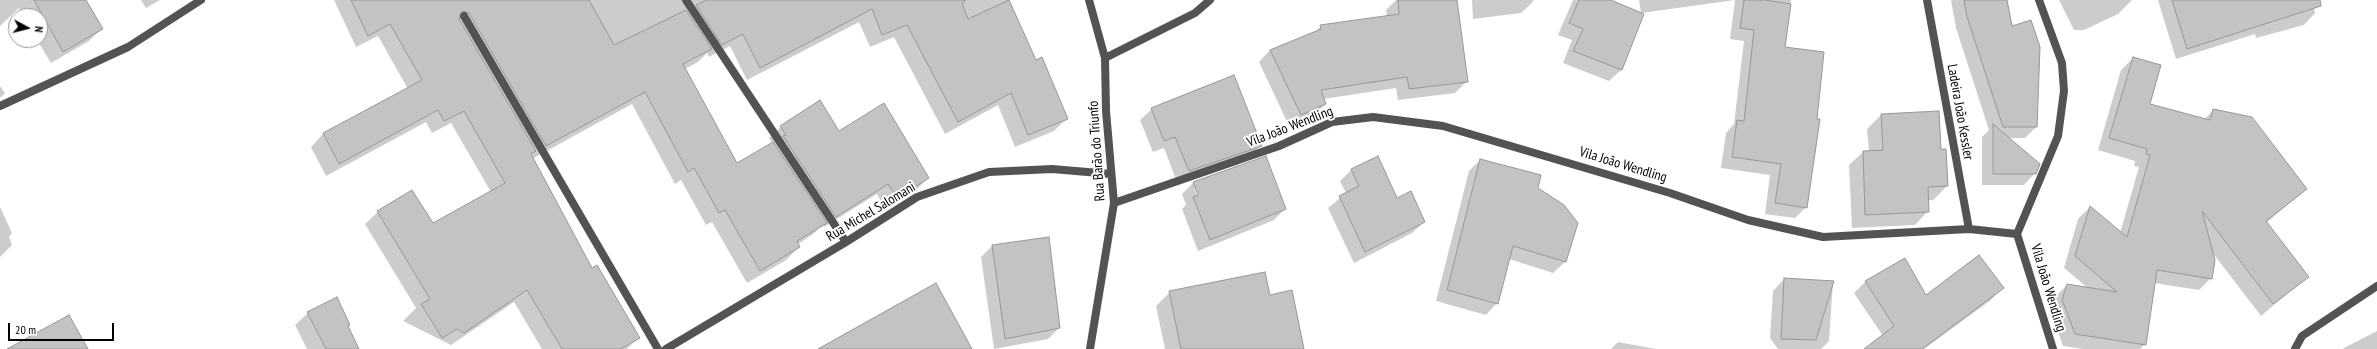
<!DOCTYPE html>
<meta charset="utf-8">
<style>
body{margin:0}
#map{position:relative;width:2377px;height:349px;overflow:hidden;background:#fff;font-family:"PT Sans Narrow",sans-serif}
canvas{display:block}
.north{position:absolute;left:8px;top:8px;width:40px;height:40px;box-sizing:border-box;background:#fff;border:1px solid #999;border-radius:50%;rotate:97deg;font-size:11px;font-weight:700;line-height:16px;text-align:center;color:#000}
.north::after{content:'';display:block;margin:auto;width:14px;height:18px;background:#000;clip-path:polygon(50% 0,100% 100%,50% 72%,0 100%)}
.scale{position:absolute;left:8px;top:323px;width:106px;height:18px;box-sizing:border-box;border:2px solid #000;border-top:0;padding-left:5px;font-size:12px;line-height:14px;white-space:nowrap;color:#000;-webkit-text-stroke:3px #fff;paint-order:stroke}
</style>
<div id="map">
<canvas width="2377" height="349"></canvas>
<div class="north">N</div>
<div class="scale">20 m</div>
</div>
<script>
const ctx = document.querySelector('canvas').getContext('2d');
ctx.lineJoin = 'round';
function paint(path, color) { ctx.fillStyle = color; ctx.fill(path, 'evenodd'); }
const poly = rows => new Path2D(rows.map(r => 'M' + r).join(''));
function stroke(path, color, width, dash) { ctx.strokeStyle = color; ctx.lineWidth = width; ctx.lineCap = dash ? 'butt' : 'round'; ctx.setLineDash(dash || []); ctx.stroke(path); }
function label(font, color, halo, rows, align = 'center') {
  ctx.font = font + ' "PT Sans Narrow",sans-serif'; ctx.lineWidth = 4; ctx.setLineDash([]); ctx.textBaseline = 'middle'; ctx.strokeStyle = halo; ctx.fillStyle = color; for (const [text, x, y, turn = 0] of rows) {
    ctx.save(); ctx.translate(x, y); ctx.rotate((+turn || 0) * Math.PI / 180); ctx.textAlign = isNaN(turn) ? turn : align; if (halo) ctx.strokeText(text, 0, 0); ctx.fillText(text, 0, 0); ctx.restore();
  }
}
const shadow = poly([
 [0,0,85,0,101,29,89,41,51,63,37,40,40,40,40,16,24,16,19,8,0,26],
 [141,0,160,0,146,8],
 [334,0,450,0,459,15,484,0,1008,0,1036,61,1067,118,1054,131,1015,147,998,105,945,134,894,37,870,47,859,22,747,80,730,46,709,57,707,53,698,62,685,69,737,164,773,144,769,138,781,127,839,132,928,178,917,189,885,208,877,194,824,227,823,225,812,235,798,244,799,247,786,260,747,283,712,222,706,225,681,180,675,184,632,104,532,159,592,269,639,337,627,349,542,349,514,302,451,345,403,321,416,308,365,224,378,212,432,225,491,192,451,123,432,133,426,122,326,176,311,147,323,134,408,89,378,36,356,47],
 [1396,0,1456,0,1467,81,1455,93,1398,100,1396,88,1323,99,1325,104,1314,116,1289,126,1259,62,1270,50,1315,32,1321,26,1387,17,1386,10],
 [1472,0,1533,0,1533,2,1521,13,1473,19],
 [1573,0,1608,0,1643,14,1621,70,1609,81,1563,63,1572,40,1558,35],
 [1639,0,1791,0,1784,48,1806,207,1795,218,1765,214,1770,175,1721,168,1726,133,1734,124,1744,41,1730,39,1735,0,1641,13],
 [1951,0,2006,0,2036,127,2025,138,2009,138,2035,173,2024,185,1982,185,1982,137,1989,130,1956,28],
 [2059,0,2132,0,2118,14,2084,30,2074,30],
 [2158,0,2312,0,2315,13,2304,25,2256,38,2255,34,2176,59],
 [2133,58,2148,105,2204,120,2213,110,2306,189,2266,223,2308,276,2261,316,2212,252,2211,278,2199,290,2154,283,2145,344,2140,349,2083,349,2063,346,2051,312,2055,297,2067,285,2088,288,2064,268,2078,219,2090,207,2120,233,2139,167,2134,166,2135,161,2098,150,2121,70],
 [0,86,5,93,0,98],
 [1152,109,1260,146,1249,157,1177,182,1164,148,1153,152,1140,120],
 [1881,115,1940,150,1947,186,1933,200,1928,200,1928,211,1915,225,1852,228,1849,165,1863,152,1869,151,1867,129],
 [1265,158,1285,209,1274,220,1198,251,1182,209,1186,205,1182,194,1193,183],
 [1194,188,1196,188,1200,199,1199,200],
 [1480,160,1537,188,1576,223,1565,262,1553,273,1509,259,1497,303,1486,315,1436,301,1469,171],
 [1351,170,1397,199,1424,222,1412,233,1354,263,1328,208,1346,193,1340,181],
 [0,207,12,233,9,237,12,245,0,257],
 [1048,238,1059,328,1048,339,994,349,981,257,992,246],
 [1784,279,1833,282,1829,341,1821,349,1778,349,1770,338,1773,291],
 [1866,281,1926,297,2002,288,1991,300,1924,349,1867,349,1883,336,1854,293],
 [1170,292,1269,296,1303,349,1165,349,1156,306],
 [308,313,347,327,358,349,307,349,295,325],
 [2377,331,2377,349,2343,349,2344,348],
 [1618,342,1656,349,1611,349]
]);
const building = poly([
 [34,0,86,0,103,29,63,52,34,0],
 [351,0,589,0,614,45,686,10,712,49,683,64,737,163,773,142,827,223,797,241,800,247,760,271,725,210,719,213,694,168,688,172,645,92,546,146,469,13,462,11,459,19,536,151,531,154,592,268,597,265,640,338,620,349,562,349,527,290,464,333,457,329,442,338,421,304,430,299,377,211,412,190,433,223,505,183,464,111,444,121,438,110,339,164,323,133,422,80,390,24,368,36,351,0],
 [707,0,966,0,962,3,968,19,1009,0,1036,60,1042,57,1068,119,1028,135,1011,93,958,122,907,25,882,35,872,9,760,68,743,34,722,45,696,5,707,0],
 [1398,0,1457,0,1468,82,1409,89,1407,77,1321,90,1326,104,1301,115,1270,50,1321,29,1320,25,1399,14,1398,0],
 [1579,0,1611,0,1644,14,1622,70,1573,51,1583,29,1569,23,1579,0],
 [1744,0,1765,0,1791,4,1785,47,1824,52,1817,119,1820,119,1807,208,1775,203,1781,164,1732,157,1737,120,1744,121,1754,30,1740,28,1744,0],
 [1964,0,2007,0,2012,26,2031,20,2040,47,2037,127,2003,127,1967,17,1964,0],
 [2172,0,2320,0,2321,6,2187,49,2172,0],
 [2133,57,2161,65,2150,104,2210,120,2213,109,2252,117,2307,189,2266,221,2309,277,2273,304,2202,211,2215,260,2212,279,2157,270,2146,345,2075,334,2062,300,2067,284,2117,292,2075,256,2090,206,2127,237,2150,155,2146,154,2147,149,2109,138,2133,57],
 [1234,75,1262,146,1189,171,1175,137,1164,141,1151,108,1234,75],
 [820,100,839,131,884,103,929,178,897,198,888,184,836,217,783,136,786,135,780,126,820,100],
 [1939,111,1941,149,1946,149,1948,186,1928,187,1929,212,1865,215,1863,151,1883,150,1881,114,1939,111],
 [1993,124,2040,164,2036,174,1993,174,1993,124],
 [1266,156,1286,209,1210,240,1193,197,1198,195,1193,182,1266,156],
 [1378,156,1397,198,1411,191,1425,222,1365,252,1339,196,1359,186,1351,169,1378,156],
 [1480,159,1541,175,1538,188,1564,205,1578,223,1566,262,1513,246,1498,304,1447,290,1480,159],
 [1049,237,1060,328,1005,339,992,245,1049,237],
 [1979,255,2004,288,1922,349,1864,349,1894,326,1865,281,1905,258,1926,295,1979,255],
 [1265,272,1270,295,1292,290,1304,349,1181,349,1169,291,1265,272],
 [1784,278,1834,281,1816,340,1781,339,1784,278],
 [936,283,972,349,818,349,936,283],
 [337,297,350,325,348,326,359,349,326,349,307,312,337,297],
 [69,315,88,349,7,349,69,315]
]);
const minor = poly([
 [686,0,846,242],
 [1089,0,1105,58,1106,111,1114,203,1090,349],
 [1927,0,1969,229],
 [464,16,658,349],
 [1105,58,1195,13,1210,0],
 [0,106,128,47,201,0],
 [1114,203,1279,146,1332,122,1373,117,1443,126,1670,193,1748,220,1823,237,1969,229,2017,234,2053,349],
 [2017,234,2058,136,2064,91,2062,63,2039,0],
 [666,349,846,242,917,197,989,172,1052,169,1111,174],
 [2295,349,2302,336,2377,286]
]);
const streetNames = [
 ["Ladeira João Kessler",1960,112,80],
 ["Vila João Wendling",1290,127,-21],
 ["Rua Barão do Triunfo",1097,151,-94],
 ["Vila João Wendling",1623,165,17],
 ["Rua Michel Salomani",871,212,-31],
 ["Vila João Wendling",2048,288,73]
];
paint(shadow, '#0003');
paint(building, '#c3c3c3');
stroke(building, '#979797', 1);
stroke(minor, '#535353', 8);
label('14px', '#000', '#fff', streetNames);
</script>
